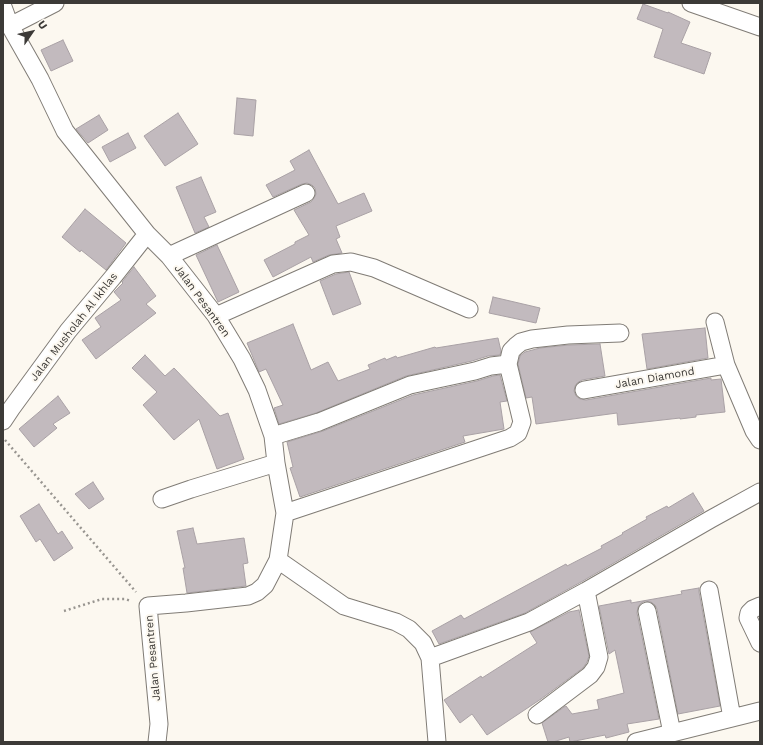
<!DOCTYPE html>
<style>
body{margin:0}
#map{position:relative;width:763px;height:745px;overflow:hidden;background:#fcf8f0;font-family:"Work Sans",sans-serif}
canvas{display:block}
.frame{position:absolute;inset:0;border:4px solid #3c3a37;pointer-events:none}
.north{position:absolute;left:12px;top:12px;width:40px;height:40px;-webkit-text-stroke:3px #fcf8f0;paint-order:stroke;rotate:56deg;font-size:11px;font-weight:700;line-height:16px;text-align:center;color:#3c3a37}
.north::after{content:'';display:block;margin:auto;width:14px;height:18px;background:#3c3a37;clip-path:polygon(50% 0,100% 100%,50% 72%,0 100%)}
</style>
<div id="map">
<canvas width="763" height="745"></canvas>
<div class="frame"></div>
<div class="north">U</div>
</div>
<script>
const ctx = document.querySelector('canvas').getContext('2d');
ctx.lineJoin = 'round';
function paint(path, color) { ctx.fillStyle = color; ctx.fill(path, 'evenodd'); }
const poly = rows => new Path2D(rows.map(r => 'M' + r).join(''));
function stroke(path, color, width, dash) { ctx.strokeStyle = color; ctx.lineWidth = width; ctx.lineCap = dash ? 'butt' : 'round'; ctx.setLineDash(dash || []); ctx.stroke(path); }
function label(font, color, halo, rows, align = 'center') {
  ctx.font = font + ' "Work Sans",sans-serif'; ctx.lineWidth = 4; ctx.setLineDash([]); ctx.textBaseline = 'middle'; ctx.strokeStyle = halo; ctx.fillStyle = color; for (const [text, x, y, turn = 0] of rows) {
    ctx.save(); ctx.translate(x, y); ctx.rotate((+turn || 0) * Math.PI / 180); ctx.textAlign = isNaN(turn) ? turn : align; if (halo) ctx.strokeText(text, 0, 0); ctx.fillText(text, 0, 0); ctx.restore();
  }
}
const building = poly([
 [643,4,668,13,668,12,690,22,681,43,711,53,704,74,654,57,663,29,637,19,643,4],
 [63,40,73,61,51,71,41,50,63,40],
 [237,98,256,100,253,136,234,134,237,98],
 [178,113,198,144,165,166,144,136,178,113],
 [99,115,108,130,88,143,76,129,99,115],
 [128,133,136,148,110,162,102,147,128,133],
 [309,150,338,204,364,193,372,211,336,226,340,237,336,239,342,253,329,255,313,262,311,257,273,277,264,260,295,244,295,242,309,235,294,210,311,202,314,198,316,194,315,188,312,185,307,183,302,184,273,197,266,185,295,170,290,161,309,150],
 [201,177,216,212,204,217,209,227,195,233,176,187,201,177],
 [85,209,126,243,106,270,81,250,80,252,62,237,85,209],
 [217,245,239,292,218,302,196,255,217,245],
 [134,267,156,296,146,304,156,313,96,359,82,340,101,327,95,318,121,300,114,292,123,283,122,282,134,267],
 [349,272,361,304,333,315,320,281,336,274,349,272],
 [493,297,540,308,536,323,489,313,493,297],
 [293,324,311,370,328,362,338,381,370,369,368,365,385,358,386,360,396,356,397,358,435,347,436,348,498,338,501,351,500,355,488,356,472,361,406,376,316,413,279,424,274,408,283,405,266,369,259,372,247,343,293,324],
 [705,328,708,358,647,369,642,334,705,328],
 [600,344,605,376,582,380,577,383,575,386,574,391,576,396,580,399,586,400,711,378,711,380,721,379,725,412,696,415,696,417,680,419,680,418,618,425,617,413,536,424,532,397,526,398,518,364,520,356,525,352,540,348,569,345,600,344],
 [145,355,165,376,174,368,220,416,228,413,244,459,217,469,199,419,174,440,143,405,157,392,132,368,145,355],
 [500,375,507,401,500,402,504,429,463,436,465,442,300,497,290,468,293,467,287,442,323,431,413,395,477,381,493,376,500,375],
 [58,396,70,413,53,424,57,428,34,447,19,429,58,396],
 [93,482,104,499,89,509,75,494,93,482],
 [693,493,704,511,581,582,525,613,439,644,432,631,461,615,464,619,566,564,567,566,602,548,601,546,623,534,622,533,647,519,646,517,667,506,668,508,693,493],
 [39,504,58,534,62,531,73,548,54,561,40,539,36,542,20,516,39,504],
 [193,528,197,544,244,538,248,563,243,564,246,586,187,593,183,568,185,568,177,531,193,528],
 [699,588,699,592,720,706,678,714,657,609,655,605,651,602,645,601,641,603,638,607,637,613,659,719,627,724,629,732,606,738,605,735,570,742,569,737,553,742,548,742,542,723,564,707,566,706,572,714,599,709,597,700,624,693,615,650,609,654,599,606,631,600,631,603,682,594,681,591,699,588],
 [579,610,589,656,587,662,583,668,541,699,487,735,472,714,460,723,444,700,481,676,482,678,537,643,530,632,569,612,579,610]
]);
const path = poly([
 [5,440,136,592],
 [64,611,102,599,125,599,131,601]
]);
const minor = poly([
 [691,3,760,27],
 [3,7,10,26,40,79,65,131,147,234,169,256,216,316,242,359,257,390,273,436,276,463,285,513,278,560,265,585,257,592,248,596,186,603,148,606,159,724,157,742],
 [10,26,55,3],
 [169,256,306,193],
 [216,316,333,264,351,262,374,268,469,309],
 [715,322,726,365,754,431,760,440],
 [508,364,511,351,516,346,521,342,532,339,568,335,620,333],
 [584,390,726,365],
 [3,421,11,409,68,331,113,277,147,234],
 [273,436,319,422,410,385,475,371,491,366,508,364,522,422,518,433,510,438,285,513],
 [162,499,191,489,276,463],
 [278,560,344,606,396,622,409,629,423,643,430,658,437,742],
 [709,590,732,718],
 [760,606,753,609,749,613,748,618,760,643],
 [647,611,672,733],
 [430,658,529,622,586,591,711,519,760,492],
 [537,715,590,675,596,667,599,657,586,591],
 [636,742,760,711]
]);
const streetNames = [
 ["Jalan Pesantren",202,301,54],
 ["Jalan Musholah Al Ikhlas",74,327,-52],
 ["Jalan Diamond",655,378,-10],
 ["Jalan Pesantren",153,658,-95]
];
paint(building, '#c2babe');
stroke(building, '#a9a1a5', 1);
stroke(minor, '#807c76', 19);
stroke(path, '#989590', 2.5, [2, 3]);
stroke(minor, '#fff', 17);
label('11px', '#3c3a37', '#fcf8f0', streetNames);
</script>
